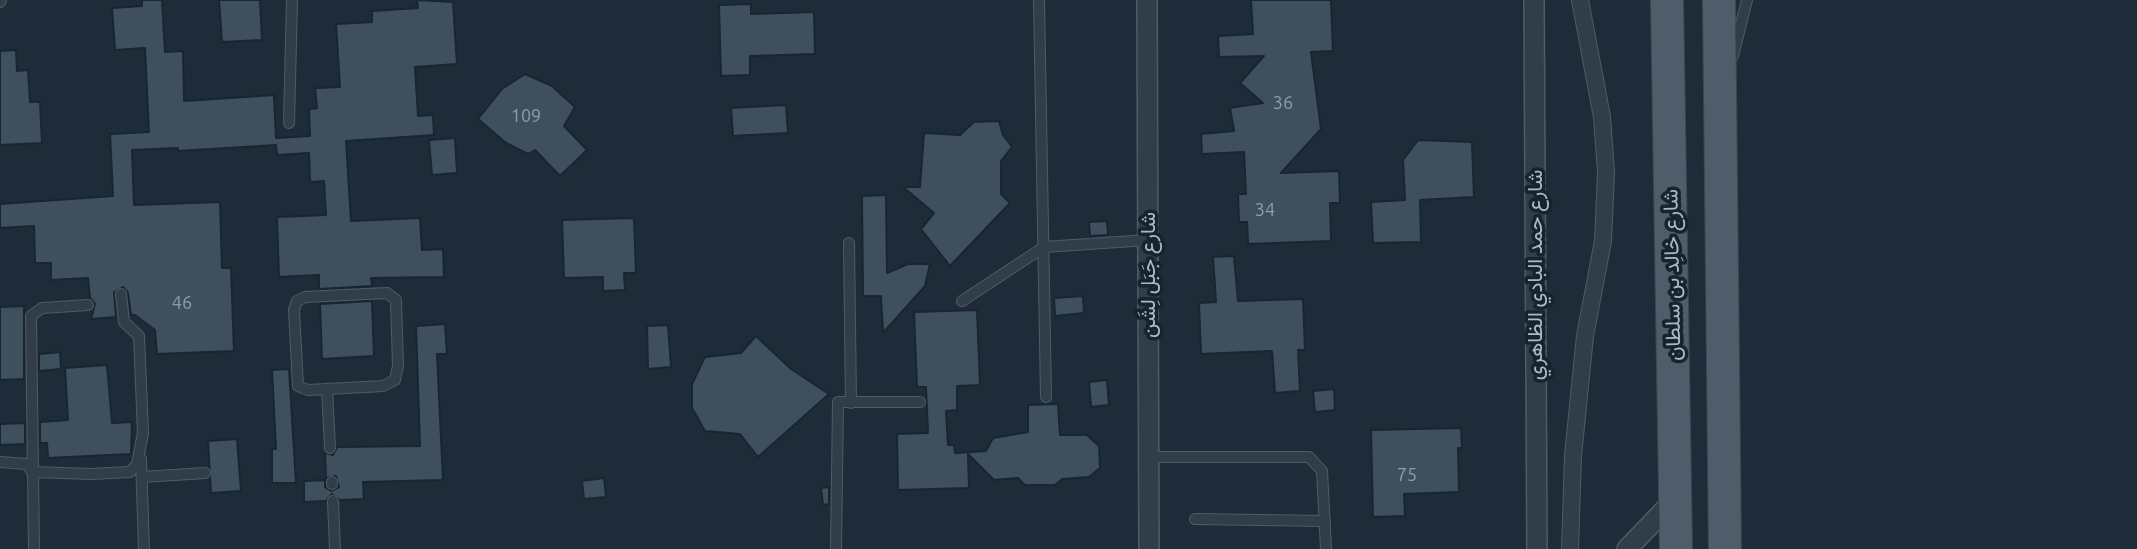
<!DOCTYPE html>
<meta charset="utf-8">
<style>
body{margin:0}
canvas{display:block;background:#1e2c39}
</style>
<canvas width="2137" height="549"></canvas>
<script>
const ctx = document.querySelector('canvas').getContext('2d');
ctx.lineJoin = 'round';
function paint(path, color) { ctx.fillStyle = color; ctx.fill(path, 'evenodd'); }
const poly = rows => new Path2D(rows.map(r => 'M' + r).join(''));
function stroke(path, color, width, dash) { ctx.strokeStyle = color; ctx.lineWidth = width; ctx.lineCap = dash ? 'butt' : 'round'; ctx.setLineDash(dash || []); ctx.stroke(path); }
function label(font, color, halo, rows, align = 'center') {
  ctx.font = font + ' Ubuntu,Vazirmatn,sans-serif'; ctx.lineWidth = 7; ctx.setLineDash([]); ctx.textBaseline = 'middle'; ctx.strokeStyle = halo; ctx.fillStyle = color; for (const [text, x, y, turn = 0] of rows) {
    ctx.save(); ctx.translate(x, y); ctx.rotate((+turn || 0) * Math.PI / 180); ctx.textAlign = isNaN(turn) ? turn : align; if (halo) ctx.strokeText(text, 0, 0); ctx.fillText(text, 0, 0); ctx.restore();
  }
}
const building = poly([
 [142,0,162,0,165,52,183,51,184,101,274,95,276,138,310,136,309,109,317,108,315,88,340,87,336,24,372,22,372,11,418,8,417,0,453,2,457,64,415,67,418,116,433,115,434,135,346,141,351,221,420,218,422,250,443,249,444,277,371,278,372,286,319,289,319,275,279,277,277,217,326,215,324,181,310,182,309,153,277,155,276,145,178,151,178,148,132,150,134,205,220,202,222,268,231,268,234,351,157,354,155,330,135,315,131,315,128,293,123,287,114,292,116,317,91,319,95,304,90,298,88,278,51,280,51,263,35,263,34,226,0,228,0,204,113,196,110,134,149,132,145,48,115,50,112,8,142,6,142,0],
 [219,0,260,0,262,40,222,42,219,0],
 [1251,0,1331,0,1333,51,1311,52,1321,129,1281,173,1339,171,1340,203,1330,203,1331,241,1248,244,1247,222,1239,222,1238,194,1246,194,1244,152,1202,154,1201,134,1234,131,1230,108,1263,103,1240,83,1264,56,1219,57,1218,36,1253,34,1251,0],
 [751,4,751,14,814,12,815,54,750,56,750,75,721,76,719,5,751,4],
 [16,50,17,71,28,70,30,102,40,102,42,143,0,145,0,51,16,50],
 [525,74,552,86,575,107,564,126,587,150,560,176,535,150,528,154,506,143,478,119,502,89,525,74],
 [786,105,788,133,733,136,731,108,786,105],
 [999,121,1003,135,1012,147,1001,161,1001,194,1010,203,950,266,921,229,934,213,903,187,920,187,924,133,960,135,974,122,999,121],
 [455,138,457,173,432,175,429,140,455,138],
 [1418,140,1472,142,1474,197,1420,200,1421,242,1373,243,1371,202,1405,200,1403,160,1418,140],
 [886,195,887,273,908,264,930,264,925,286,883,333,881,296,863,296,862,196,886,195],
 [634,218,636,273,624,273,625,290,603,291,603,277,564,278,562,220,634,218],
 [1107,221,1108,235,1090,236,1089,222,1107,221],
 [1234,256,1238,301,1303,299,1305,350,1298,350,1300,391,1275,393,1272,351,1201,354,1199,303,1216,302,1213,257,1234,256],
 [1083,296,1084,313,1055,316,1054,298,1083,296],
 [372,301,374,356,322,359,320,304,372,301],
 [24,306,24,379,0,380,0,307,24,306],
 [977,310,980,385,957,386,957,410,946,411,948,445,954,445,955,453,986,451,993,438,1028,432,1028,405,1058,404,1060,435,1087,435,1099,446,1100,468,1089,477,1062,479,1055,485,1025,485,1018,478,994,480,968,454,969,488,898,490,897,434,928,433,926,387,917,387,914,312,977,310],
 [445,324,447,354,437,354,443,480,363,482,364,499,340,500,332,494,326,501,304,502,304,481,325,480,325,487,331,491,339,487,336,476,326,478,325,453,333,455,337,447,420,446,416,326,445,324],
 [668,325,671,367,648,369,647,326,668,325],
 [756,336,791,369,829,394,758,457,740,434,705,431,692,408,692,384,705,357,741,353,756,336],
 [60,352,61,369,39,371,39,354,60,352],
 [107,365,112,423,132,422,131,454,48,458,47,443,40,443,40,422,68,420,65,368,107,365],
 [289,369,296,483,272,483,272,449,276,449,272,370,289,369],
 [1107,380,1109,405,1091,407,1089,382,1107,380],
 [1334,389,1335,410,1315,412,1313,391,1334,389],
 [25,423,25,444,0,445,0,424,25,423],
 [1461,428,1462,448,1458,448,1459,492,1404,494,1405,516,1373,517,1371,430,1461,428],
 [237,439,241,491,211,493,208,441,237,439],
 [604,478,606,497,584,499,582,481,604,478],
 [829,487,829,504,823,505,821,488,829,487]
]);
const service = poly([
 [1039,0,1046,397],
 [0,2,1,0],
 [1733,56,1747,0],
 [289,123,292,0],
 [849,243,851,403],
 [387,293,396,300,398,366,395,380,383,386,308,390,298,386,294,310,297,301,305,297,387,293],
 [962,301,1044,247,1148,240],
 [327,389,330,448],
 [1149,457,1309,457,1322,471,1326,549],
 [141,459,144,549],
 [0,462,27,464,32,472,91,474,130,472,137,464,143,433,139,336,124,322,121,294],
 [142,477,205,473],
 [332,482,332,484],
 [333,501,335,549],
 [1195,519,1325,521],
 [34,549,31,316,42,308,88,305],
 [836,549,838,402,920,402]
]);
const pedestrian = poly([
 [1570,549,1573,456,1585,336,1603,241,1606,172,1602,117,1580,0]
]);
const minor = poly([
 [1147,0,1149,549],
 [1534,0,1537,549],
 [1627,549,1676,498]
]);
const primary = poly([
 [1667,0,1676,549],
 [1719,0,1725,549]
]);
const numberNames = [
 ["36",1283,103],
 ["109",526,116],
 ["34",1265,210],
 ["46",182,303],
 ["75",1407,475]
];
const streetNames = [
 ["شارع جَبَل لِشَن",1148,275,-90],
 ["شارع حمد البادي الظاهري",1535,275,-90],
 ["شارع خالِد بن سلطان",1672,275,-91]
];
paint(building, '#3e4f5e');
stroke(building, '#192530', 2);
stroke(service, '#4f5b67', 12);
stroke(pedestrian, '#4f5b67', 18);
stroke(minor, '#4f5b67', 22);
stroke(primary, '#3b4753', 34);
stroke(service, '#313e49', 10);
stroke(pedestrian, '#313e49', 16);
stroke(minor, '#313e49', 19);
stroke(primary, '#4f5d6a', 32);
label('18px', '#909eac', null, numberNames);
label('21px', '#abb8c6', '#17232d', streetNames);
</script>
